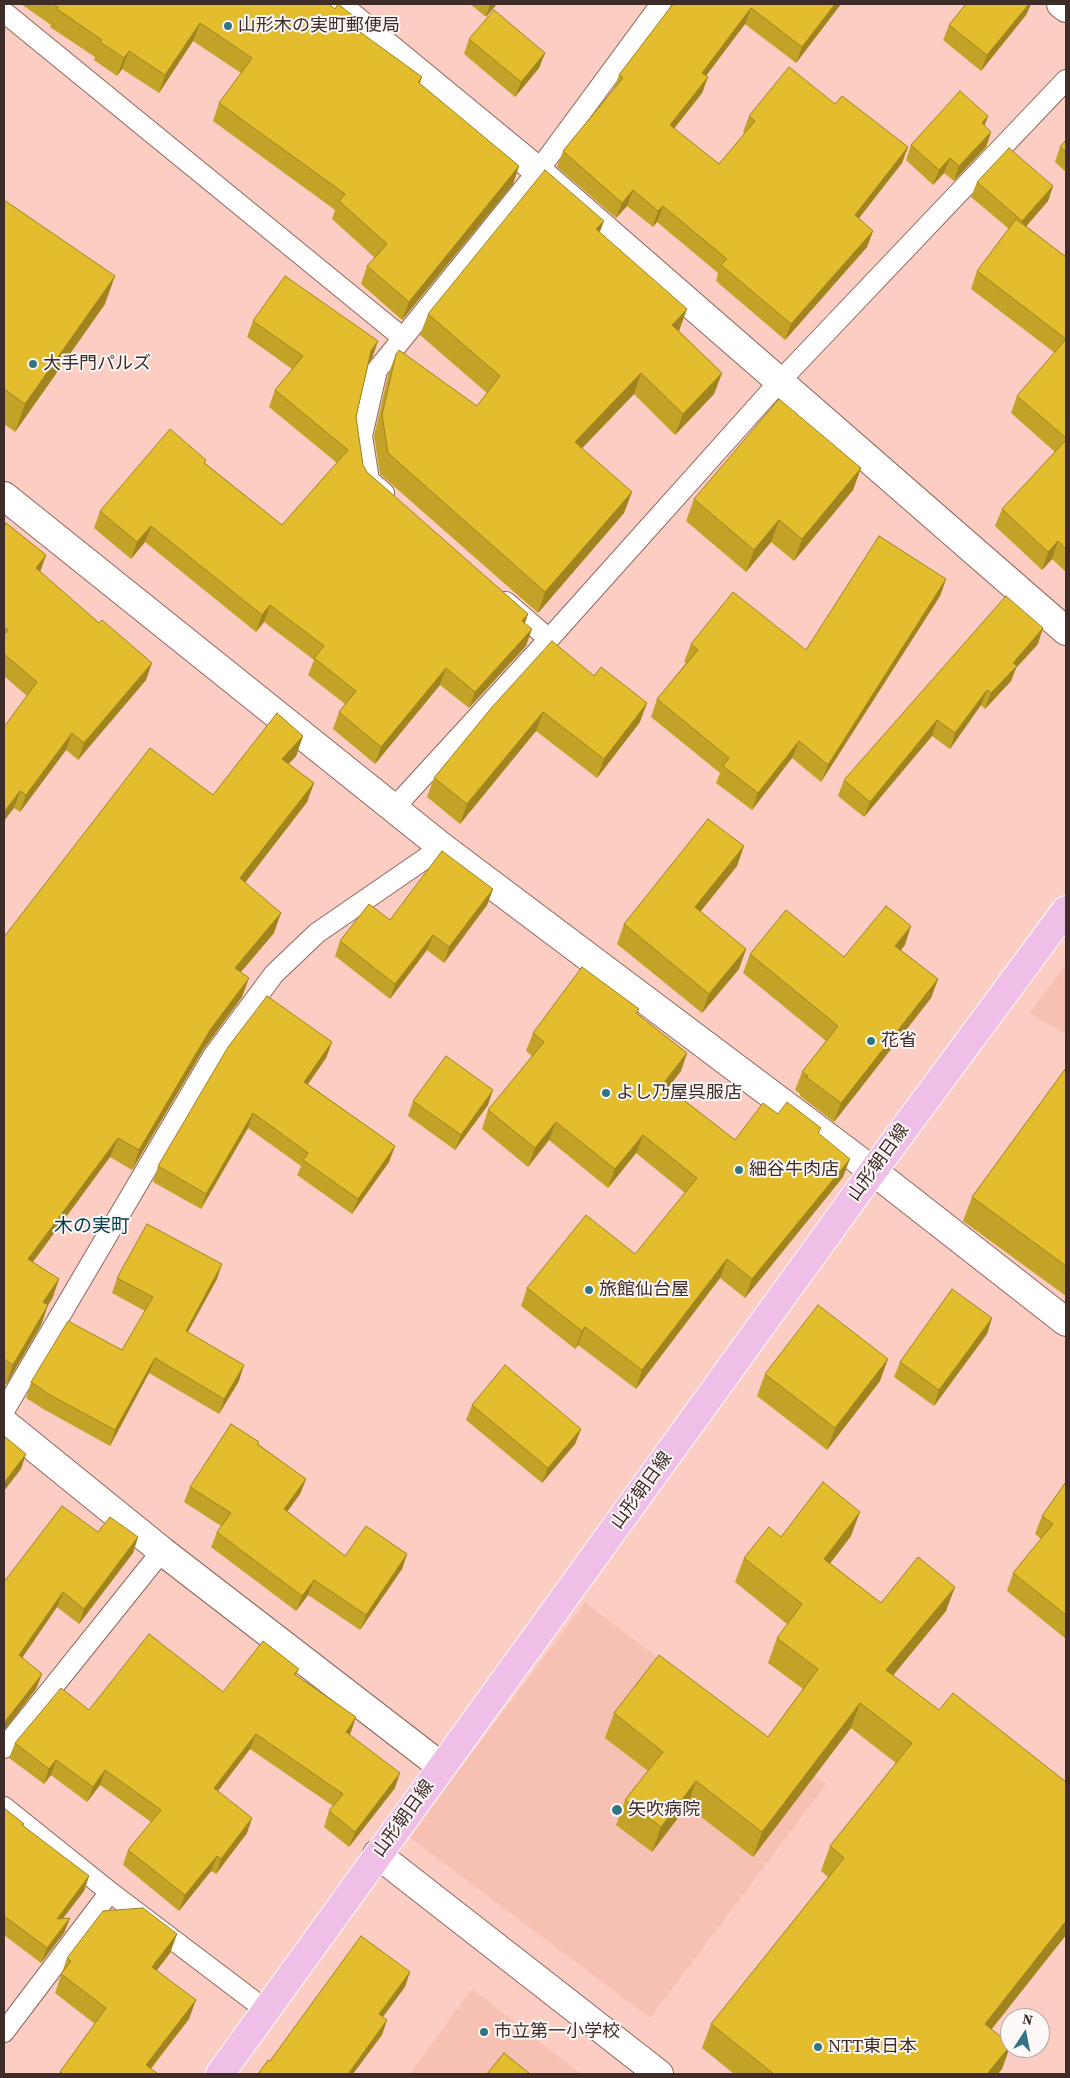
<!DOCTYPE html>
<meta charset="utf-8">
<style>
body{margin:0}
#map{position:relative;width:1070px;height:2078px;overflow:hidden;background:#fccdc2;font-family:"Source Serif 4",serif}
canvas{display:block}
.frame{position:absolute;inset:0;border:5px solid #3e2c28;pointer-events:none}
.north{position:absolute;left:1000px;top:2008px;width:50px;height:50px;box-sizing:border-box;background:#fef9f8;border:1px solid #b1a7a5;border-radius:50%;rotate:11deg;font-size:14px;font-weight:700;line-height:20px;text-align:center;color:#3e2c28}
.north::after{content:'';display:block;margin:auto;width:18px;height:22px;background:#307583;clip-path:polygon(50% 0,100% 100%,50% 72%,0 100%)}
</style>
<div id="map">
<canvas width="1070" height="2078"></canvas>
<div class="frame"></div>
<div class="north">N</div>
</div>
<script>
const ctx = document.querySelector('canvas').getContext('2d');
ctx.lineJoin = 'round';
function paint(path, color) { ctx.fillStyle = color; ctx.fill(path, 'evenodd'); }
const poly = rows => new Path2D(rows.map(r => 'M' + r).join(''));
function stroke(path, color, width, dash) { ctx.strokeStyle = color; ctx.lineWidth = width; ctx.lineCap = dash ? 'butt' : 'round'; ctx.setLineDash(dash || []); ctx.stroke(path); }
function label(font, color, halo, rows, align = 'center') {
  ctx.font = font + ' "Source Serif 4","Noto Sans JP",serif'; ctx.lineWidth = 4; ctx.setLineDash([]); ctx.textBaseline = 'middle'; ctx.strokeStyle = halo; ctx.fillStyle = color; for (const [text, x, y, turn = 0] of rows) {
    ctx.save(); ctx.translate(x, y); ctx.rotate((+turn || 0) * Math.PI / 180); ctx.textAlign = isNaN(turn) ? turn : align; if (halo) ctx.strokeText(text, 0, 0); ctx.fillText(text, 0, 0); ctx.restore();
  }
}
const built = poly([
 [1066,965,1066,1034,1029,1013],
 [585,1603,826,1784,650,2018,409,1837],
 [472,1989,581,2074,410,2074]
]);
const service = poly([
 [4,12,403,338],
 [384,493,369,480,362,436,377,370,538,171,661,4],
 [506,602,549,639],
 [394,808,549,639,780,381,1066,80],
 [4,1411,213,1056,274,974,317,933,442,847],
 [4,1748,162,1551],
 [4,1807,110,1892,267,2011],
 [4,2032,110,1892]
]);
const minor = poly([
 [335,4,538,171,1066,631],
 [1061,4,1066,8],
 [4,496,442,847,873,1171,1066,1322],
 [4,1423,162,1551,442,1767],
 [377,1854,659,2074]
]);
const primary = poly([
 [220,2074,873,1171,1066,910]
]);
const wall = poly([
 [21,4,329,4,358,31,422,77,420,84,519,166,513,184,402,320,361,284,367,266,375,258,332,219,335,210,213,121,219,103,241,73,193,41,159,93,122,69,117,76,94,60,95,57,50,27,51,25],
 [470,4,497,4,486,17],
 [673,4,841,4,796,63,745,24,706,76,708,77,702,93,674,129,719,164,745,133,743,132,749,116,835,104,908,147,902,163,859,218,873,231,867,247,785,340,716,281,718,273,657,222,653,227,627,206,616,218,557,167,563,151,614,88,619,75],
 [966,4,1031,4,1026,15,981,71,943,40,949,25],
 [469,39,545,53,539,68,515,97,464,54],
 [988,116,984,126,991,132,986,147,954,181,944,173,933,185,906,160,911,145],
 [1066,140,1066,172,1055,162,1060,147],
 [977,182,1053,186,1048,201,1026,226,1066,257,1066,572,1052,559,1042,570,995,526,1002,509,1055,452,1011,413,1017,396,1055,353,971,289,977,271,1009,229,971,197],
 [4,200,105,304,15,432,4,424],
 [599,232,679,331,722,373,714,394,675,435,634,394,582,448,624,513,538,613,380,474,374,436,388,375,396,354,477,406,487,393,420,335,428,314],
 [253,321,378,341,372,358,369,362,356,417,363,465,367,472,528,614,525,623,526,646,469,708,440,685,375,764,333,729,339,712,345,704,308,675,314,660,264,622,256,632,145,542,131,559,94,528,100,511,205,463,282,525,337,463,269,407,275,390,292,369,247,337],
 [861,468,853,490,794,561,771,542,746,572,686,521,694,499],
 [4,526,46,555,40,572,146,680,78,760,66,750,20,812,14,808,27,696,4,676],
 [946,579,940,596,821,782,792,758,752,810,716,783,720,773,651,717,657,699,686,663,684,662,691,644,806,650],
 [1038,644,1016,668,1011,681,985,709,981,705,950,749,932,736,864,817,838,796,844,780],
 [493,706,640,722,597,778,536,731,460,824,427,797,434,778],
 [303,736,296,756,289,764,314,783,307,802,245,883,274,933,241,972,242,997,203,1050,132,1170,110,1157,33,1262,59,1279,52,1299,48,1305,41,1325,6,1385,4,1383,4,937,213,795],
 [737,866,700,912,746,949,739,969,702,1013,617,944,624,924],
 [493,889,487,905,444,963,427,950,390,999,335,956,340,941,390,920],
 [905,945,901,950,938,979,931,998,834,1122,800,1096,800,1094,795,1090,802,1072,826,1041,743,973,750,954,844,957],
 [637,1014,687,1053,681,1071,668,1087,735,1140,778,1114,819,1134,843,1177,745,1298,720,1278,636,1389,578,1345,575,1349,521,1306,527,1288,635,1254,685,1193,636,1153,608,1188,549,1140,528,1167,482,1129,488,1110,532,1056,526,1051,533,1033],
 [332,1042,326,1058,308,1084,395,1146,389,1162,352,1214,297,1175,301,1166,248,1128,201,1209,153,1182,158,1166],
 [1066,1068,1066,1296,963,1221,972,1197],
 [413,1101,488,1105,455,1150,408,1116],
 [117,1278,217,1279,188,1332,239,1381,219,1414,149,1373,110,1446,45,1410,26,1398,31,1382,122,1350,145,1311,112,1293],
 [992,1318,987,1334,934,1406,894,1377,900,1362],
 [765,1374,880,1381,827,1450,757,1396],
 [472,1405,581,1429,575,1444,542,1483,466,1420],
 [259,1442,258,1444,306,1479,300,1494,287,1512,345,1556,407,1554,402,1569,360,1630,308,1595,296,1611,211,1547,217,1532,221,1526,184,1502,190,1487],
 [1066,1482,1066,1639,1007,1591,1013,1573,1041,1539,1035,1534,1042,1516],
 [98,1532,138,1537,133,1553,79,1624,57,1607,22,1658,42,1674,36,1689,4,1731,4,1582],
 [851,1536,830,1563,881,1603,946,1611,893,1675,939,1710,1066,1782,1066,1935,991,2029,1010,2044,1010,2047,1002,2069,998,2074,734,2074,702,2048,711,2024,828,1877,821,1871,830,1846,896,1763,851,1728,753,1857,687,1806,652,1852,616,1825,625,1800,648,1771,605,1738,614,1713,768,1737,803,1689,768,1663,777,1638,787,1624,735,1582,744,1558,781,1537],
 [299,1669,296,1675,351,1732,350,1735,395,1788,349,1847,324,1827,329,1811,333,1806,250,1749,218,1791,252,1818,247,1833,216,1874,211,1871,179,1911,123,1865,128,1850,151,1822,100,1785,87,1802,51,1775,44,1784,9,1758,15,1743,89,1710,223,1692],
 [4,1808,24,1824,23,1826,89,1876,84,1891,63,1918,70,1918,64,1933,41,1963,4,1935],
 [177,1934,170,1953,157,1970,189,2019,151,2069,158,2074,59,2074,60,2072,95,2024,55,1993,67,1958]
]);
const shadedWall = poly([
 [490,4,497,4,486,17],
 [835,4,841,4,796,63,802,47],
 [1029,4,1031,4,1026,15,981,71,987,55],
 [751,8,745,24,696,89,702,73],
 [200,23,193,41,159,93,165,75],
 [129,51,122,69,117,76,124,58],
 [545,53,539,68,515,97,521,82],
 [708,77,702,93,664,141,670,125],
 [988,116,982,132,982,123],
 [991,132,986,147,954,181,959,166],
 [908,147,902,163,849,231,855,215],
 [950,158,944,173,933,185,939,170],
 [519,166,513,184,402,320,409,302],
 [1053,186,1048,201,1017,237,1022,221],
 [633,190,627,206,616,218,622,203],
 [663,206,657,222,653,227,658,211],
 [604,221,596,242,596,229],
 [873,231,867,247,785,340,791,324],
 [115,276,105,304,15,432,25,404],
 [687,309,679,331,665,346,672,325],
 [378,341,372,358,365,367,371,351],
 [641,373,634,394,567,464,575,442],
 [722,373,714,394,675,435,683,414],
 [861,468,853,490,794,561,802,539],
 [632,492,624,513,538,613,545,592],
 [779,520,771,542,746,572,754,550],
 [151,526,145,542,131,559,137,542],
 [1058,541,1052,559,1042,570,1048,552],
 [46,555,40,572,36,568],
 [946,579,940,596,821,782,828,765],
 [270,605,264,622,256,632,262,615],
 [528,614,522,631,522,621],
 [1043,628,1038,644,1016,668,1011,681,985,709,991,693,1013,663],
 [532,629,526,646,469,708,475,692],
 [152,663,146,680,78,760,84,743],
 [446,668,440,685,375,764,381,747],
 [987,690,981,705,950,749,955,733],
 [647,703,640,722,597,778,604,759],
 [543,712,536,731,460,824,467,804],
 [937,720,932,736,864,817,870,802],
 [72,733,66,750,20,812,26,795],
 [303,736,296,756,275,778,282,759],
 [799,741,792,758,752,810,758,793],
 [314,783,307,802,233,898,240,878],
 [20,791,14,808,4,821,4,812],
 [744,846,737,866,688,927,695,907],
 [493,889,487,905,444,963,449,947],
 [281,913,274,933,228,987,235,968],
 [911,926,905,945,888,965,895,946],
 [433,935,427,950,390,999,395,984],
 [746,949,739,969,702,1013,709,994],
 [249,978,242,997,203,1050,132,1170,139,1150,210,1030],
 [938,979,931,998,834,1122,841,1103],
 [332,1042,326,1058,299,1097,304,1082],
 [687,1053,681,1071,657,1102,663,1084],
 [493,1090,488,1105,455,1150,461,1135],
 [253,1113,248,1128,201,1209,206,1194],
 [556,1122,549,1140,528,1167,535,1148],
 [643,1135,636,1153,608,1188,615,1169],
 [118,1138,110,1157,21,1278,28,1259],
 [395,1146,389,1162,352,1214,358,1199],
 [850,1159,843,1177,745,1298,752,1279],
 [727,1259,720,1278,636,1389,642,1370],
 [222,1264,217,1279,180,1346,186,1331],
 [59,1279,52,1299,36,1322,43,1302],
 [48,1305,41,1325,6,1385,13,1365],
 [992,1318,987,1334,934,1406,939,1390],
 [585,1327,578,1345,575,1349,582,1331],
 [155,1358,149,1373,110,1446,115,1430],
 [888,1359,880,1381,827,1450,835,1428],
 [244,1365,239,1381,219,1414,224,1399],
 [581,1429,575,1444,542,1483,548,1468],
 [26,1454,21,1469,4,1491,4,1483],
 [306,1479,300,1494,278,1524,284,1509],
 [860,1512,851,1536,815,1583,824,1559],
 [138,1537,133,1553,79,1624,84,1609],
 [407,1554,402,1569,360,1630,366,1615],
 [314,1580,308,1595,296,1611,302,1596],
 [955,1587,946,1611,877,1695,886,1670],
 [63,1592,57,1607,13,1671,19,1655],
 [42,1674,36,1689,4,1731,4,1723],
 [860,1703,851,1728,753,1857,762,1832],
 [356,1717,351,1732,341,1747,346,1732],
 [256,1734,250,1749,208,1804,214,1788],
 [56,1760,51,1775,44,1784,49,1769],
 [105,1770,100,1785,87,1802,93,1787],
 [400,1773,395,1788,349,1847,355,1832],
 [696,1781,687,1806,652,1852,661,1827],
 [252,1818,247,1833,216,1874,221,1859],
 [217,1856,211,1871,179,1911,185,1895],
 [89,1876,84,1891,51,1934,57,1919],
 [70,1918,64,1933,41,1963,47,1948],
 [1066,1921,1066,1935,976,2049,985,2024],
 [177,1934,170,1953,145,1986,152,1967],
 [410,1972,405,1987,374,2029,379,2014],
 [196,2000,189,2019,146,2074,146,2065],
 [387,2020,382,2035,353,2074,348,2074],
 [1010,2046,1002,2069,998,2074,987,2074]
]);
const building = poly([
 [53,4,329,4,335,9,338,4,361,22,356,29,422,77,418,82,519,166,409,302,367,266,387,244,339,201,345,194,219,103,252,58,200,23,165,75,129,51,124,58,100,42,102,40,57,9,58,7,53,4],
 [673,4,835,4,802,47,751,8,702,73,708,77,670,125,719,164,755,121,749,116,789,67,835,104,842,96,908,147,855,215,873,231,791,324,721,265,727,259,663,206,658,211,633,190,622,203,563,151,623,78,619,75,673,4],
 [966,4,1029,4,987,55,949,25,966,4],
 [494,10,545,53,521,82,469,39,494,10],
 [960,91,988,116,982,123,991,132,959,166,950,158,939,170,911,145,960,91],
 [1066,140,1066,152,1060,147,1066,140],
 [1009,148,1053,186,1022,221,977,182,1009,148],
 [545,170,604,221,596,229,687,309,672,325,722,373,683,414,641,373,575,442,632,492,545,592,388,453,382,415,396,354,399,350,477,406,500,376,428,314,545,170],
 [4,200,115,276,25,404,4,389,4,200],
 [1016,219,1066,257,1066,339,977,271,1016,219],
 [285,276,378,341,371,351,356,417,363,465,367,472,528,614,522,621,532,629,475,692,446,668,381,747,339,712,356,691,314,658,324,646,270,605,262,615,151,526,137,542,100,511,170,429,206,460,204,463,282,525,348,450,275,390,303,356,253,321,285,276],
 [1066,339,1066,438,1017,396,1066,339],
 [779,399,861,468,802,539,779,520,754,550,694,499,779,399],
 [1066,440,1066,549,1058,541,1048,552,1002,509,1066,440],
 [6,523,46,555,36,568,99,623,102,620,152,663,84,743,72,733,26,795,20,791,4,812,4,727,37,682,4,654,4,635,8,630,4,627,4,526,6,523],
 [879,536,946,579,828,765,799,741,758,793,723,766,729,758,657,699,698,650,691,644,733,592,806,650,879,536],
 [1006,596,1043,628,1013,663,1017,666,991,693,987,690,955,733,937,720,870,802,844,780,1006,596],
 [552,641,594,676,601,667,647,703,604,759,543,712,467,804,434,778,493,706,552,641],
 [277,713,303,736,282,759,314,783,240,878,281,913,235,968,249,978,210,1030,139,1150,118,1138,28,1259,59,1279,43,1302,48,1305,13,1365,4,1359,4,937,150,748,213,795,277,713],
 [708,819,744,846,695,907,746,949,709,994,624,924,708,819],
 [442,851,493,889,449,947,433,935,395,984,340,941,369,904,390,920,442,851],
 [886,906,911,926,895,946,938,979,841,1103,806,1077,808,1076,802,1072,838,1026,750,954,786,910,844,957,886,906],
 [582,967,639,1009,636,1013,687,1053,663,1084,735,1140,763,1103,778,1114,787,1102,821,1128,818,1133,850,1159,752,1279,727,1259,642,1370,585,1327,582,1331,527,1288,586,1215,635,1254,697,1178,643,1135,615,1169,556,1122,535,1148,488,1110,544,1042,533,1033,582,967],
 [267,996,332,1042,304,1082,395,1146,358,1199,303,1160,308,1153,253,1113,206,1194,158,1166,228,1047,267,996],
 [446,1056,493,1090,461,1135,413,1101,446,1056],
 [1066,1068,1066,1266,972,1197,1066,1068],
 [147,1224,222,1264,186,1331,244,1365,224,1399,155,1358,115,1430,50,1395,31,1382,68,1321,122,1350,153,1297,117,1278,147,1224],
 [952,1289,992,1318,939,1390,900,1362,952,1289],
 [818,1305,888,1359,835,1428,765,1374,818,1305],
 [505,1365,581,1429,548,1468,472,1405,505,1365],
 [231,1424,259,1442,257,1444,306,1479,284,1509,345,1556,366,1526,407,1554,366,1615,314,1580,302,1596,217,1532,231,1513,190,1487,231,1424],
 [4,1436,26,1454,4,1483,4,1436],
 [823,1482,860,1512,824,1559,881,1603,918,1557,955,1587,886,1670,939,1710,953,1693,1066,1782,1066,1921,985,2024,1010,2044,1010,2046,987,2074,774,2074,711,2024,844,1858,830,1846,912,1743,860,1703,762,1832,696,1781,661,1827,625,1800,663,1752,614,1713,659,1655,768,1737,818,1669,777,1638,802,1604,744,1558,769,1527,781,1537,823,1482],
 [1066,1482,1066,1615,1013,1573,1053,1524,1042,1516,1066,1482],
 [62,1506,98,1532,110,1517,138,1537,84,1609,63,1592,19,1655,42,1674,4,1723,4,1582,62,1506],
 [149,1634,223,1692,263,1641,299,1669,294,1674,356,1717,346,1732,400,1773,355,1832,329,1811,343,1794,256,1734,214,1788,252,1818,221,1859,217,1856,185,1895,128,1850,161,1810,105,1770,93,1787,56,1760,49,1769,15,1743,61,1688,89,1710,149,1634],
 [4,1808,24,1824,22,1825,89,1876,57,1919,70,1918,47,1948,4,1916,4,1808],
 [143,1908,177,1934,152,1967,196,2000,146,2065,158,2074,63,2074,60,2072,106,2008,61,1974,71,1961,67,1958,103,1911,143,1908],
 [361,1936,410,1972,379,2014,387,2020,348,2074,258,2074,268,2060,270,2061,361,1936],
 [504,2053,530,2074,487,2074,504,2053]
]);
const markers = [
 [228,26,5,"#307583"],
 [33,364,5,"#307583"],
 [871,1041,5,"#307583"],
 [606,1093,5,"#307583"],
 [739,1170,5,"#307583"],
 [589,1290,5,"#307583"],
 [617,1810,6,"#307583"],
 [484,2032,5,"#307583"],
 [818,2047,5,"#307583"]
];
const poiNames = [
 ["山形木の実町郵便局",238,26],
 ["大手門パルズ",43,364],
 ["花省",881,1041],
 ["よし乃屋呉服店",616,1093],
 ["細谷牛肉店",749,1170],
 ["旅館仙台屋",599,1290],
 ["矢吹病院",628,1810],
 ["市立第一小学校",494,2032],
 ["NTT東日本",828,2047]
];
const streetNames = [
 ["山形朝日線",879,1163,-54],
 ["山形朝日線",642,1491,-54],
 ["山形朝日線",404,1819,-54]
];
const neighbourhoodNames = [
 ["木の実町",92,1227]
];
paint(built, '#f6c0b3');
stroke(service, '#8f665c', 22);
stroke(minor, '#8f665c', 30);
stroke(primary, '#fff', 30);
stroke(service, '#fff', 20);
stroke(minor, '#fff', 28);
stroke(primary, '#efbfe7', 28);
paint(wall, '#c3a327');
paint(shadedWall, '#9f8420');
paint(building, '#e3bd2d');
stroke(building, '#9f8420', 1);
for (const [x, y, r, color] of markers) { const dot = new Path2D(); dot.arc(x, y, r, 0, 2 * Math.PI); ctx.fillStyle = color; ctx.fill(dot); stroke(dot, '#fef9f8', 2); }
label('18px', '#3e2c28', '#fef9f8', poiNames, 'left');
label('18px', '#3e2c28', '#fef9f8', streetNames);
label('19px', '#003f49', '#fef9f8', neighbourhoodNames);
</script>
